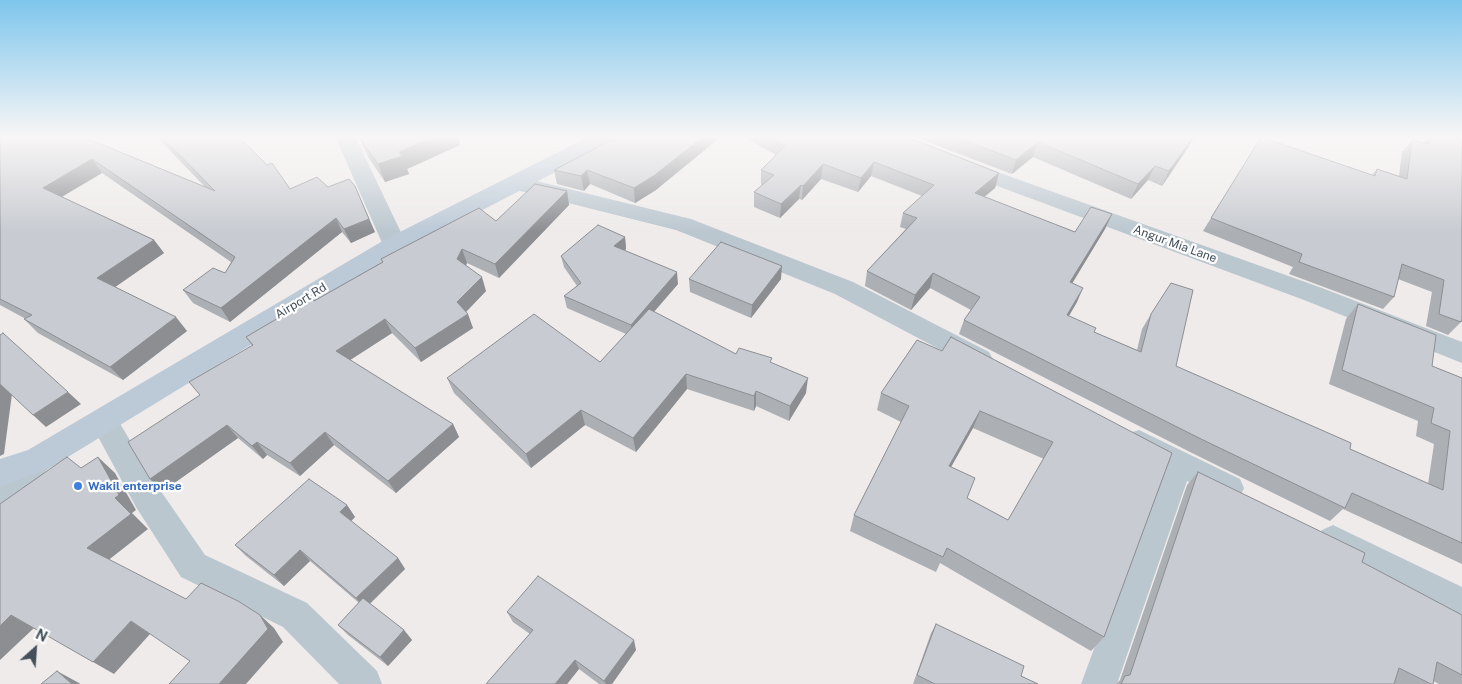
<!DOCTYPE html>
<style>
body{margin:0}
#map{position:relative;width:1462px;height:684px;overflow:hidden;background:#efebeb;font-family:"Public Sans",sans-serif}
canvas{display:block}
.north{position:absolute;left:10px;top:624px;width:50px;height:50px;-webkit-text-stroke:4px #fff;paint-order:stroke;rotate:26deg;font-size:14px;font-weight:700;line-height:20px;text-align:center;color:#43505a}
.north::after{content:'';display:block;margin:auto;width:18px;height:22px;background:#43505a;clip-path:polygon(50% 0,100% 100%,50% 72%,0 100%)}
</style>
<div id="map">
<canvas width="1462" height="684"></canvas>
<div class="north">N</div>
</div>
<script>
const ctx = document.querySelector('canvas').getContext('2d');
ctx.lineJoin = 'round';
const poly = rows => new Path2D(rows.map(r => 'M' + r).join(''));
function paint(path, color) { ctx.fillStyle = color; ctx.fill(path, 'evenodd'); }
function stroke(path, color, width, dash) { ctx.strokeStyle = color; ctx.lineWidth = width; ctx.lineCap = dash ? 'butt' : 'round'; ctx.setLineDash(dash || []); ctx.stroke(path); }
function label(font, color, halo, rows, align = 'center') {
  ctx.font = font + ' "Public Sans",sans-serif'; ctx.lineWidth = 4.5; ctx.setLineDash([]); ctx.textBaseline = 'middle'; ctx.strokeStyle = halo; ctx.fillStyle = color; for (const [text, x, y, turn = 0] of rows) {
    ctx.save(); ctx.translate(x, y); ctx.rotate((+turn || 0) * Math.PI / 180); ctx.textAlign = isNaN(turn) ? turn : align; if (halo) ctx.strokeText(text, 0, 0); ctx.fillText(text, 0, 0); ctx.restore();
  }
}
const minor = poly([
 [335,136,355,136,407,245,403,251,395,253,387,251,383,245,335,136],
 [964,160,1322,288,1462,342,1462,363,1304,300,957,171,953,166,957,161,964,160],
 [516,176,691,219,853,282,989,352,993,359,989,366,980,369,971,366,835,294,676,230,508,188,505,183,508,178,516,176],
 [103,408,113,412,158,487,205,555,307,603,377,671,382,684,339,684,283,627,181,577,136,507,89,420,93,412,103,408],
 [1139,430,1240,479,1244,488,1240,497,1229,501,1187,481,1117,684,1081,684,1161,468,1129,451,1124,442,1129,433,1139,430],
 [39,446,49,450,54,459,49,468,11,505,0,509,0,476,29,450,39,446],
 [1333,525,1462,587,1462,620,1322,550,1317,540,1322,530,1333,525]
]);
const secondary = poly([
 [590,136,618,136,615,141,404,251,50,468,0,487,0,459,28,450,386,239,590,136]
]);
const wall = poly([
 [0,136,87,136,84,137,206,188,156,136,238,136,290,189,375,232,351,243,342,232,230,322,193,303,183,290,225,273,231,262,102,173,62,197,154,240,164,253,115,287,187,331,123,380,38,333,24,319,26,319,0,305],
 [362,136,458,136,460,145,407,169,409,174,385,182,368,157,360,139,364,138],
 [742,136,905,136,999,173,995,188,984,197,1075,232,1112,214,1105,229,1072,283,1077,302,1069,316,1094,332,1137,350,1142,329,1151,314,1176,366,1350,449,1428,484,1434,444,1416,436,1418,421,1329,384,1346,319,1358,304,1432,366,1462,378,1462,564,1343,509,1330,521,1190,452,959,334,964,320,971,310,930,288,911,310,865,286,867,271,906,229,900,227,903,213,922,196,871,176,858,192,821,179,802,200,799,199,780,218,754,207,754,192,762,185,761,185,761,170,776,155],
 [912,136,1194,136,1189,146,1162,186,1148,180,1131,199,1033,157,1012,174],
 [1427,136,1462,136,1461,322,1448,335,1426,326,1432,292,1398,279,1394,297,1383,309,1289,274,1293,267,1203,231,1211,218,1372,175,1377,169,1399,176,1402,152,1412,140,1424,143],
 [611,140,656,190,635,203,590,184,584,191,557,184,554,170],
 [567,191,569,205,499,278,467,263,466,266,486,291,466,312,473,328,421,362,392,333,350,360,453,424,459,437,396,493,334,445,300,476,267,455,263,459,238,438,163,491,150,479,200,395,252,346,246,337,314,301,382,262,381,259,496,221],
 [625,237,626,249,624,251,678,284,654,312,736,354,772,363,806,393,789,421,756,406,754,411,687,389,636,452,585,425,531,468,454,393,447,378,600,362,626,334,567,308,564,296,577,286,564,267,561,256],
 [689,279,781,279,751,318,690,292],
 [917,340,1172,453,1104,637,1091,651,940,563,936,572,850,531,854,515,901,422,877,410,881,393],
 [973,428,1044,459,1008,520,967,498,951,467],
 [1198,472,1362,562,1462,615,1462,684,1439,684,1433,681,1433,684,1116,684,1120,680,1187,485],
 [347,505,355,517,351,521,398,558,405,569,370,604,404,630,412,640,388,666,348,635,338,625,359,603,310,561,284,586,246,556,235,545],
 [507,612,636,650,612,684,599,684,579,669,567,684,486,684,530,634,513,622],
 [936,624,1021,676,1038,684,913,684,931,633]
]);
const shadedWall = poly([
 [436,136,458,136,460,145,407,169,409,174,385,182,378,164,399,152],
 [704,136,722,136,656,190,635,203,634,188],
 [1194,136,1195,136,1189,146,1162,186,1169,171],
 [1038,142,1033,157,1012,174,1016,160],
 [92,159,102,173,54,201,43,188],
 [874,162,871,176,858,192,861,178],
 [823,164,821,179,802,200,803,186],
 [1155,166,1148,180,1131,199,1138,184],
 [587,170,590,184,584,191,581,176],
 [999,173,995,188,971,208,975,193],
 [801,185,799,199,780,218,781,204],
 [355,186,375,232,351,243,344,229],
 [567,191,569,205,499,278,495,264],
 [1112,214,1105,229,1064,297,1070,282],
 [336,218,342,232,230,322,221,308],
 [625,237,626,249,616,258,614,246],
 [154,240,164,253,108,292,97,278],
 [462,249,467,263,462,273,457,259],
 [782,266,781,279,751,318,752,305],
 [677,272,678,284,632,337,631,325],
 [933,273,930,288,911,310,915,295],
 [482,277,486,291,462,316,457,302],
 [1083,288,1077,302,1061,329,1067,315],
 [468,314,473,328,421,362,415,348],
 [176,317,187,331,123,380,110,367],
 [385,319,392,333,344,364,336,351],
 [686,374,687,389,636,452,633,438],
 [808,378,806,393,789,421,790,406],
 [0,384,12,394,4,454,0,456],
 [756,391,756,406,754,411,754,396],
 [68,392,81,404,46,427,33,415],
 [581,410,585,425,531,468,526,454],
 [980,411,973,428,942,483,949,466],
 [453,424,459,437,396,493,388,481],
 [227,425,238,438,163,491,150,479],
 [325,432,334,445,300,476,290,463],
 [257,442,267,455,263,459,252,446],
 [98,457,115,473,136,510,132,513,148,529,106,562,87,548,115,498],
 [347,505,355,517,348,524,340,512],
 [300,550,310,561,284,586,274,575],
 [398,558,405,569,365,608,356,598],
 [11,615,34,628,0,660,0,626],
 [260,615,274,628,283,642,246,684,219,684],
 [131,621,150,634,114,674,93,662],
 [404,630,412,640,388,666,380,657],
 [634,640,636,650,612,684,606,684,604,681],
 [575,660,579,669,567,684,555,684],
 [57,671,79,683,80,684,72,684]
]);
const building = poly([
 [0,136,81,136,215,191,161,136,238,136,267,165,272,163,290,189,317,177,328,187,349,179,355,186,369,219,344,229,336,218,221,308,183,290,213,268,225,273,235,257,92,159,43,188,154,240,97,278,176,317,110,367,24,319,32,315,0,299,0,136],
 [370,136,436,136,399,152,402,156,378,164,360,139,370,136],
 [624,136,704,136,655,175,634,188,587,170,581,176,554,170,611,140,615,142,624,136],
 [768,136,905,136,999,173,975,193,1075,232,1091,207,1112,214,1070,282,1083,288,1067,315,1096,328,1094,332,1141,352,1151,314,1171,283,1193,290,1176,366,1351,443,1350,449,1443,490,1450,431,1431,423,1434,408,1342,370,1358,304,1436,335,1432,366,1462,378,1462,543,1352,493,1345,508,1201,439,964,320,980,297,933,273,915,295,867,271,917,218,903,213,934,185,874,162,861,178,823,164,803,186,801,185,781,204,754,192,774,175,761,170,785,146,768,136],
 [953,136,1194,136,1169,171,1155,166,1138,184,1038,142,1016,160,953,136],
 [1432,136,1462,136,1462,319,1461,322,1439,314,1444,280,1402,264,1394,297,1299,262,1302,254,1211,218,1261,137,1375,176,1377,169,1407,179,1412,140,1429,144,1432,136],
 [535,184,567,191,495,264,462,249,457,259,482,277,457,302,468,314,415,348,385,319,336,351,453,424,388,481,325,432,290,463,257,442,252,446,227,425,150,479,128,442,200,395,189,382,253,345,246,337,312,298,314,301,383,262,381,259,479,208,496,221,535,184],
 [598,225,625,237,614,246,677,272,631,325,564,296,581,283,561,256,598,225],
 [721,242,782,266,752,305,689,279,721,242],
 [649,309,736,354,739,348,772,358,770,362,808,378,790,406,756,391,754,396,686,374,633,438,581,410,526,454,447,378,534,314,600,362,649,309],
 [3,333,68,392,33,415,0,384,0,335,3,333],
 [951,337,1172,453,1104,637,947,548,943,557,854,515,909,406,881,393,917,340,942,351,951,337],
 [980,411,1053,442,1008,520,967,498,975,478,949,466,980,411],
 [67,457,81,468,98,457,119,495,115,498,131,514,87,548,186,599,201,583,238,601,260,615,268,629,219,684,169,684,190,661,131,621,93,662,11,615,0,626,0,504,67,457],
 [1198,472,1365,553,1362,562,1462,615,1462,675,1437,662,1433,684,1431,684,1399,668,1394,684,1121,684,1125,676,1130,675,1198,472],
 [309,479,347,505,340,512,398,558,356,598,300,550,274,575,235,545,309,479],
 [538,576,634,640,604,681,575,660,555,684,486,684,533,630,507,612,538,576],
 [363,598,404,630,380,657,338,625,363,598],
 [936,624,1024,666,1021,676,1038,684,935,684,917,675,936,624],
 [57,671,72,684,41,684,57,671]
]);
const markers = [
 [78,486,5,"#3f7fe0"]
];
const streetNames = [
 ["Angur Mia Lane",1175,244,20],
 ["Airport Rd",301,301,-31]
];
const shopNames = [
 ["Wakil enterprise",88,486]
];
paint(minor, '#bbc7cf');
paint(secondary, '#bccad7');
paint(wall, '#acafb4');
paint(shadedWall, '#8c8e92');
paint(building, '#c8cbd1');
stroke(building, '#8c8e92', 1);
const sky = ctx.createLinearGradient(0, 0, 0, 232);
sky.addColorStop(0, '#7ec6ec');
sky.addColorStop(0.59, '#f8f6f6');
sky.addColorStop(1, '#f8f6f600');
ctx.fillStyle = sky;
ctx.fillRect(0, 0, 1462, 232);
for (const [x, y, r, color] of markers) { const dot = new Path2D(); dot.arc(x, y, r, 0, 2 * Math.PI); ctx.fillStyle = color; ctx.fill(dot); stroke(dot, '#fff', 2); }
label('12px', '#43505a', '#fff', streetNames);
label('bold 12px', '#366cbe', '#fff', shopNames, 'left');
</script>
